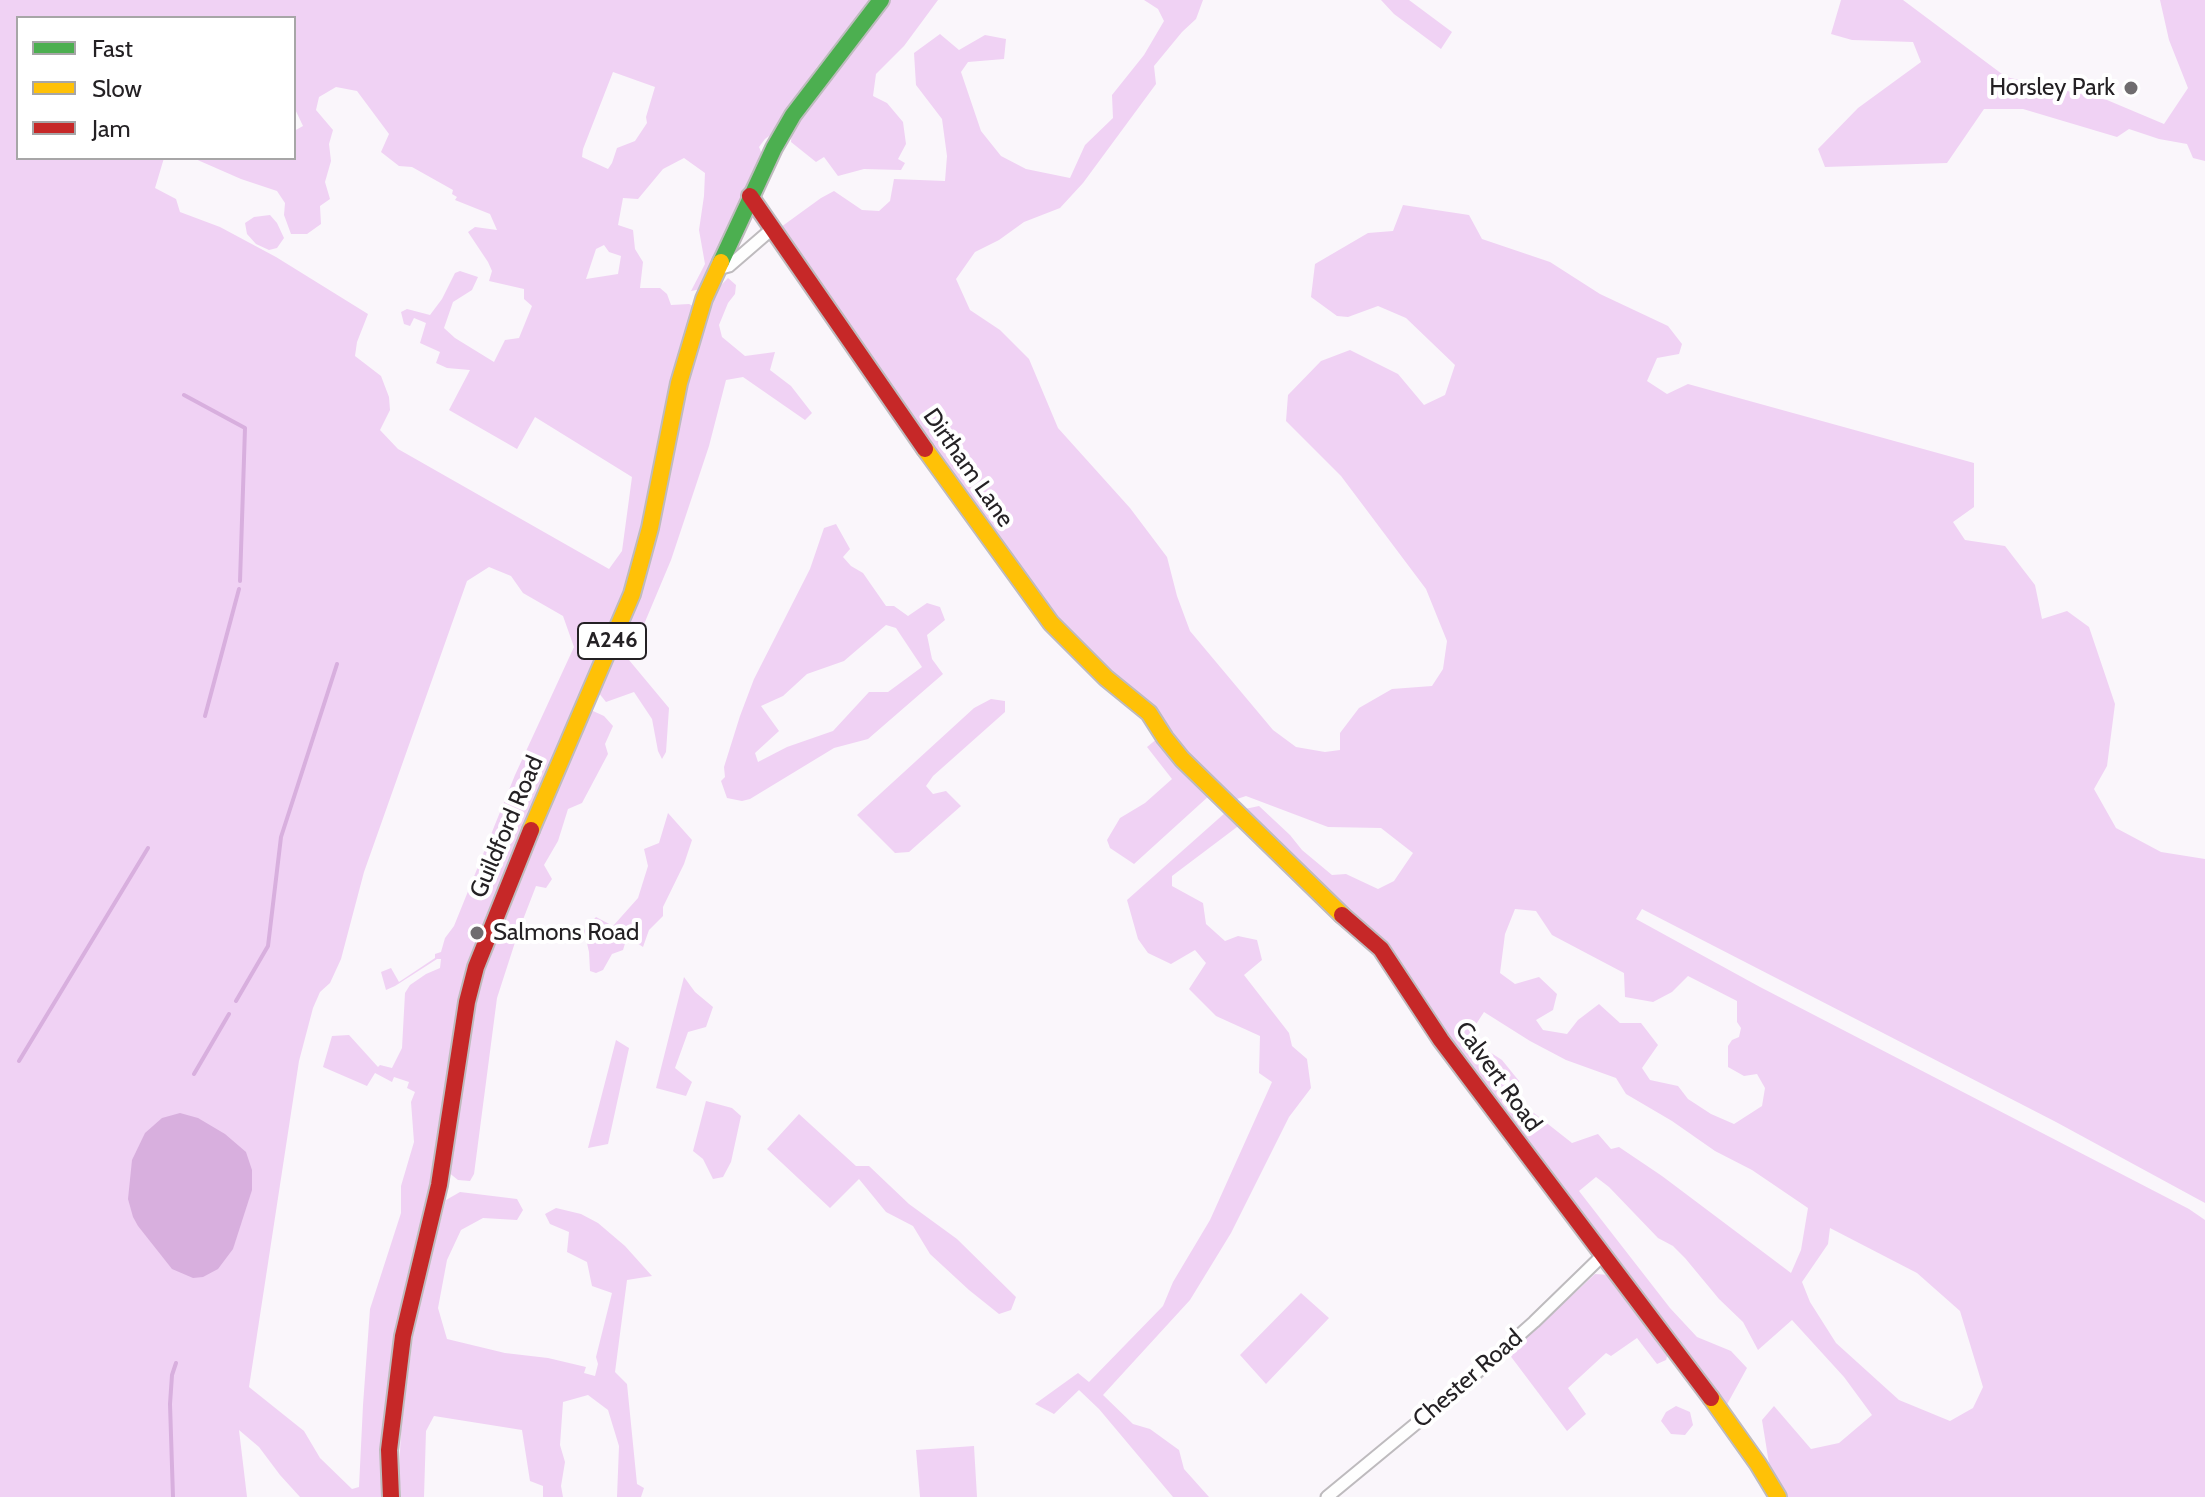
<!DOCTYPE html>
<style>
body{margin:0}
#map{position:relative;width:2205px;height:1497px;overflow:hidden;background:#faf6fb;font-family:Cabin,sans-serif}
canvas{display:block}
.legend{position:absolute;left:16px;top:16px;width:280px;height:144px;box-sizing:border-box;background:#fff;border:2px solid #a7a6a7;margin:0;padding:10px 14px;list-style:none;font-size:24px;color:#242124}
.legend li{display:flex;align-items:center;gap:16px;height:40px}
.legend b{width:40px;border:2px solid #a7a6a7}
</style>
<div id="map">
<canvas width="2205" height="1497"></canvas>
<ul class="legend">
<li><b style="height:10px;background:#4caf50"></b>Fast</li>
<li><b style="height:10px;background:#ffc107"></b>Slow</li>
<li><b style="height:10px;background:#c62828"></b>Jam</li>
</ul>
</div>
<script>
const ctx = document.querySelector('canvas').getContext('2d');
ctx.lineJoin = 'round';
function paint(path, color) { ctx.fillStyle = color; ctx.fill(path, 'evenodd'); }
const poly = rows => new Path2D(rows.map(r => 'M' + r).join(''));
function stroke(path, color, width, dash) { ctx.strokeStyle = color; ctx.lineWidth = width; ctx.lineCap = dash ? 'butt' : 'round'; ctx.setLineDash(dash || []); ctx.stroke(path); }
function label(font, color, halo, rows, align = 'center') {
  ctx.font = font + ' Cabin,sans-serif'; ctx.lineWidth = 8; ctx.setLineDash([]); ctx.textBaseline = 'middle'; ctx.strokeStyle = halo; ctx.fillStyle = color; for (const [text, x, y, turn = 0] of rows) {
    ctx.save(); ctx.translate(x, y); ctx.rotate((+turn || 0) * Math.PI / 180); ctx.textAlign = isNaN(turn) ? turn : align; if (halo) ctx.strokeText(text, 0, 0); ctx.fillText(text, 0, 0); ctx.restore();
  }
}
const green = poly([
 [0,0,870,0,817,67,772,134,765,139,759,147,763,156,701,289,691,291,705,264,699,230,704,196,705,173,684,158,663,169,638,199,623,198,618,225,633,230,635,249,643,262,640,288,660,288,667,294,671,305,689,304,695,307,633,578,468,973,385,1497,300,1497,280,1475,259,1447,239,1430,247,1497,0,1497],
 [18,18,294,18,294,107,303,126,294,131,294,158,193,158,241,179,277,191,285,203,284,215,291,234,307,234,321,224,320,206,330,199,325,182,331,161,329,144,333,130,316,110,319,97,336,87,357,91,389,134,381,152,399,166,412,167,453,190,452,194,457,197,455,200,490,214,497,230,475,227,468,232,488,262,492,271,489,281,524,289,524,299,532,306,519,338,505,340,494,362,455,338,444,328,453,302,472,290,478,277,460,271,455,273,442,299,430,315,407,309,401,312,404,324,410,326,414,318,426,323,420,343,440,352,436,363,447,368,470,370,449,410,517,449,535,417,632,477,622,551,609,569,398,449,380,430,390,410,389,397,381,376,355,356,357,342,368,314,276,257,220,227,180,212,176,199,155,188,164,158,18,158],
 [613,72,655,87,646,117,647,123,635,141,617,148,612,163,608,169,582,157,583,149],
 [604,245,609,252,621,256,618,274,586,279,596,249],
 [489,567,511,576,523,593,563,616,574,647,515,775,454,926,445,938,441,952,435,954,435,958,399,982,391,968,381,972,386,990,395,986,437,959,441,959,440,968,426,974,410,985,405,993,402,1048,392,1068,380,1065,378,1067,349,1035,332,1036,323,1067,367,1086,375,1073,392,1082,394,1077,409,1082,407,1088,415,1092,411,1102,414,1142,401,1186,401,1213,370,1309,363,1405,359,1487,352,1489,320,1458,304,1431,249,1387,299,1061,313,1008,320,992,330,983,341,959,364,872,467,581],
 [888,0,938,0,904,46,876,74,873,96,887,103,903,122,906,144,898,159,905,163,901,170,864,169,838,176,824,157,816,162,791,142,792,127],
 [1144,0,1203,0,1196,19,1182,32,1154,66,1156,84,1083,183,1060,208,1024,222,999,240,975,252,956,279,970,310,1000,330,1029,359,1058,428,1130,508,1167,557,1177,596,1190,631,1273,730,1296,747,1325,752,1340,750,1340,733,1359,708,1392,689,1432,686,1443,669,1447,641,1426,589,1341,476,1286,421,1288,395,1321,361,1350,350,1398,374,1424,405,1445,395,1455,365,1406,318,1378,306,1348,317,1337,316,1311,297,1315,264,1368,233,1393,231,1403,205,1469,215,1482,239,1550,262,1600,294,1668,326,1682,344,1679,354,1657,358,1647,381,1667,394,1688,384,1974,463,1974,507,1953,522,1965,540,2005,546,2035,585,2042,619,2067,611,2089,627,2115,704,2107,766,2094,789,2116,828,2161,852,2205,859,2205,1203,2056,1122,1642,909,1636,919,1760,987,2189,1209,2205,1220,2205,1497,1784,1497,1771,1476,1762,1420,1774,1406,1811,1449,1839,1443,1872,1415,1844,1377,1792,1320,1758,1350,1743,1322,1719,1299,1685,1258,1673,1246,1658,1238,1609,1187,1596,1177,1579,1191,1670,1308,1697,1337,1731,1351,1747,1368,1725,1408,1611,1254,1533,1155,1450,1044,1389,947,1376,932,1332,901,1246,815,1245,809,1259,806,1290,835,1302,850,1332,875,1346,874,1378,889,1394,881,1413,853,1381,828,1328,827,1246,796,1234,800,1165,733,1158,721,1157,710,1084,648,1057,617,888,388,781,227,821,198,834,191,862,210,879,211,890,201,894,179,945,181,947,156,942,119,916,85,914,53,940,34,959,50,985,35,1006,39,1004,59,968,62,961,72,981,131,1001,156,1026,169,1070,178,1085,145,1113,118,1112,95,1144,55,1164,21,1158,9],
 [1515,909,1536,911,1552,935,1624,973,1625,997,1653,1002,1672,992,1688,976,1737,1001,1737,1022,1741,1028,1739,1037,1732,1040,1728,1046,1728,1067,1744,1076,1757,1074,1765,1088,1762,1106,1734,1124,1711,1114,1688,1099,1678,1086,1650,1080,1642,1068,1658,1045,1641,1023,1620,1023,1599,1004,1578,1020,1567,1034,1543,1030,1536,1020,1553,1010,1557,994,1539,977,1515,984,1500,973,1505,934],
 [1484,1012,1530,1041,1566,1060,1616,1078,1626,1094,1672,1121,1715,1151,1752,1170,1808,1208,1801,1250,1791,1273,1662,1176,1619,1147,1611,1149,1598,1134,1572,1143,1520,1102,1519,1081,1502,1060,1476,1043,1469,1035],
 [1830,1228,1917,1273,1960,1311,1983,1387,1973,1408,1950,1421,1899,1400,1836,1343,1810,1302,1802,1282,1828,1244],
 [1381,0,1409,0,1452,32,1441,49,1394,14],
 [1841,0,1903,0,2006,77,2107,100,2164,124,2188,88,2169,40,2160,0,2205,0,2205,161,2193,158,2187,144,2159,139,2129,129,2117,137,2023,109,1984,109,1947,163,1825,167,1818,149,1858,108,1921,62,1913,42,1852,40,1831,34],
 [270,215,277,223,284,238,277,248,269,250,256,244,247,234,245,223,254,217],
 [728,278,736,285,735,294,728,303,719,325,722,337,745,356,775,352,770,370,791,386,812,413,805,420,743,377,726,380,709,446,671,560,629,660,669,708,666,752,662,759,658,751,652,719,634,692,606,702,598,692,682,400,716,290],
 [836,524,850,549,843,557,851,566,863,573,886,606,894,606,908,616,927,603,940,607,945,620,927,635,932,659,943,674,868,739,834,748,750,799,742,801,727,798,721,781,725,777,724,767,740,716,754,679,810,569,824,528],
 [886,625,896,628,922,667,888,692,869,692,833,731,787,747,758,762,755,753,779,731,761,706,783,696,807,674,844,661],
 [991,699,1005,701,1005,712,933,776,926,786,933,794,946,791,961,806,909,852,895,853,857,815,974,708],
 [593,711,604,716,613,726,605,744,608,754,582,803,568,809,558,841,544,865,552,879,546,888,536,886,519,930,497,998,474,1174,470,1181,458,1180,448,1172,467,1015,491,946,500,934,586,713],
 [1158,738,1210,795,1134,864,1110,848,1107,840,1120,818,1145,803,1172,779,1147,747],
 [1226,812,1241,824,1172,876,1172,886,1203,903,1206,924,1225,941,1238,936,1257,940,1262,960,1244,975,1289,1033,1292,1046,1307,1059,1311,1088,1289,1117,1231,1233,1190,1300,1103,1395,1133,1424,1150,1429,1179,1450,1184,1469,1209,1497,1173,1497,1099,1409,1079,1390,1054,1414,1035,1404,1078,1373,1089,1382,1163,1306,1173,1282,1210,1220,1272,1082,1259,1073,1260,1036,1216,1016,1189,989,1206,963,1195,950,1171,964,1148,953,1138,939,1127,900],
 [668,813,692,840,684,864,663,907,663,916,649,930,643,947,637,943,638,934,627,937,623,950,612,954,603,970,596,973,590,971,589,952,584,930,596,917,613,926,638,898,648,866,644,849,659,843],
 [684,977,695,992,713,1007,706,1027,688,1032,675,1068,692,1082,686,1096,656,1088],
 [616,1040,629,1048,608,1144,588,1148],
 [706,1101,732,1108,741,1116,731,1162,723,1177,713,1179,703,1159,693,1151],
 [799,1114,856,1166,869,1166,909,1204,957,1239,1016,1297,1011,1310,999,1314,969,1290,930,1254,913,1226,886,1212,859,1179,830,1208,767,1149],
 [460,1192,517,1199,523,1210,517,1220,483,1218,461,1230,447,1260,438,1308,447,1339,505,1353,548,1358,586,1367,584,1373,595,1376,598,1364,596,1357,612,1293,592,1286,587,1262,567,1252,569,1232,550,1224,545,1214,556,1208,581,1214,598,1223,625,1246,652,1276,627,1280,615,1372,627,1384,637,1484,644,1488,641,1497,617,1497,619,1446,608,1410,588,1395,563,1402,560,1445,565,1462,561,1486,563,1497,543,1497,543,1486,530,1481,522,1430,434,1416,426,1431,424,1497,401,1497,399,1472,401,1430,414,1328,423,1285,446,1200],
 [1595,1274,1610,1275,1669,1350,1666,1360,1657,1364,1637,1338,1611,1356,1606,1353,1568,1388,1586,1414,1567,1431,1509,1354],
 [1301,1293,1329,1318,1266,1384,1240,1355],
 [1676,1406,1690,1412,1693,1425,1685,1435,1671,1434,1661,1421,1666,1412],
 [974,1446,977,1497,920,1497,916,1450]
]);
const water = poly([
 [180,1113,198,1118,225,1134,246,1152,252,1170,252,1190,233,1249,218,1269,203,1277,193,1278,172,1269,138,1226,133,1217,128,1199,132,1160,145,1133,162,1118]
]);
const stream = poly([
 [184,395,245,428,240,581],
 [205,716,239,589],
 [236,1001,268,946,281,837,337,664],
 [19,1061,148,848],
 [194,1074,229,1014],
 [173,1497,170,1404,172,1375,176,1363]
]);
const street = poly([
 [718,269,729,266,773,228],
 [1327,1497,1464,1384,1534,1322,1603,1255]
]);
const fast = poly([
 [721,262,774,148,793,115,881,0]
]);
const slow = poly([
 [925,449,1051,623,1106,678,1149,713,1165,738,1182,759,1342,915],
 [531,830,632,594,650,528,679,383,704,299,721,262],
 [1711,1398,1758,1464,1778,1497]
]);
const jam = poly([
 [750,196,925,449],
 [1342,915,1381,949,1441,1040,1711,1398],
 [391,1497,389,1450,403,1336,439,1185,467,1002,476,967,531,830]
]);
const markers = [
 [2131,88,8,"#6f6c6f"],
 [477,933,8,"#6f6c6f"]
];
const shields = [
 [612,641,68]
];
const shieldNames = [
 ["A246",612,641]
];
const poiNames = [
 ["Horsley Park",2115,88],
 ["Salmons Road",493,933,"left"]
];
const streetNames = [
 ["Dirtham Lane",968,468,55],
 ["Guildford Road",507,827,-67],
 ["Calvert Road",1498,1077,54],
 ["Chester Road",1468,1379,-41]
];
paint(green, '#f0d2f4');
paint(water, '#d8afde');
stroke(stream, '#d8afde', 4);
stroke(street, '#bebbbe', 15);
stroke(fast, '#bebbbe', 20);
stroke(slow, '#bebbbe', 20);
stroke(jam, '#bebbbe', 20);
stroke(street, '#fefefe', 11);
stroke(fast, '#4caf50', 16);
stroke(slow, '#ffc107', 16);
stroke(jam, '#c62828', 16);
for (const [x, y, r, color] of markers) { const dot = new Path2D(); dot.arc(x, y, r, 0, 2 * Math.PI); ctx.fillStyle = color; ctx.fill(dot); stroke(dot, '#fff', 3); }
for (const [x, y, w] of shields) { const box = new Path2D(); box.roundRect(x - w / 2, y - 18, w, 36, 6); ctx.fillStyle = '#fff'; ctx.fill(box); stroke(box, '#242124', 2); }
label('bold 22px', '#242124', null, shieldNames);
label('24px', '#242124', '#fff', poiNames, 'right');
label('24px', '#242124', '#fff', streetNames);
</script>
